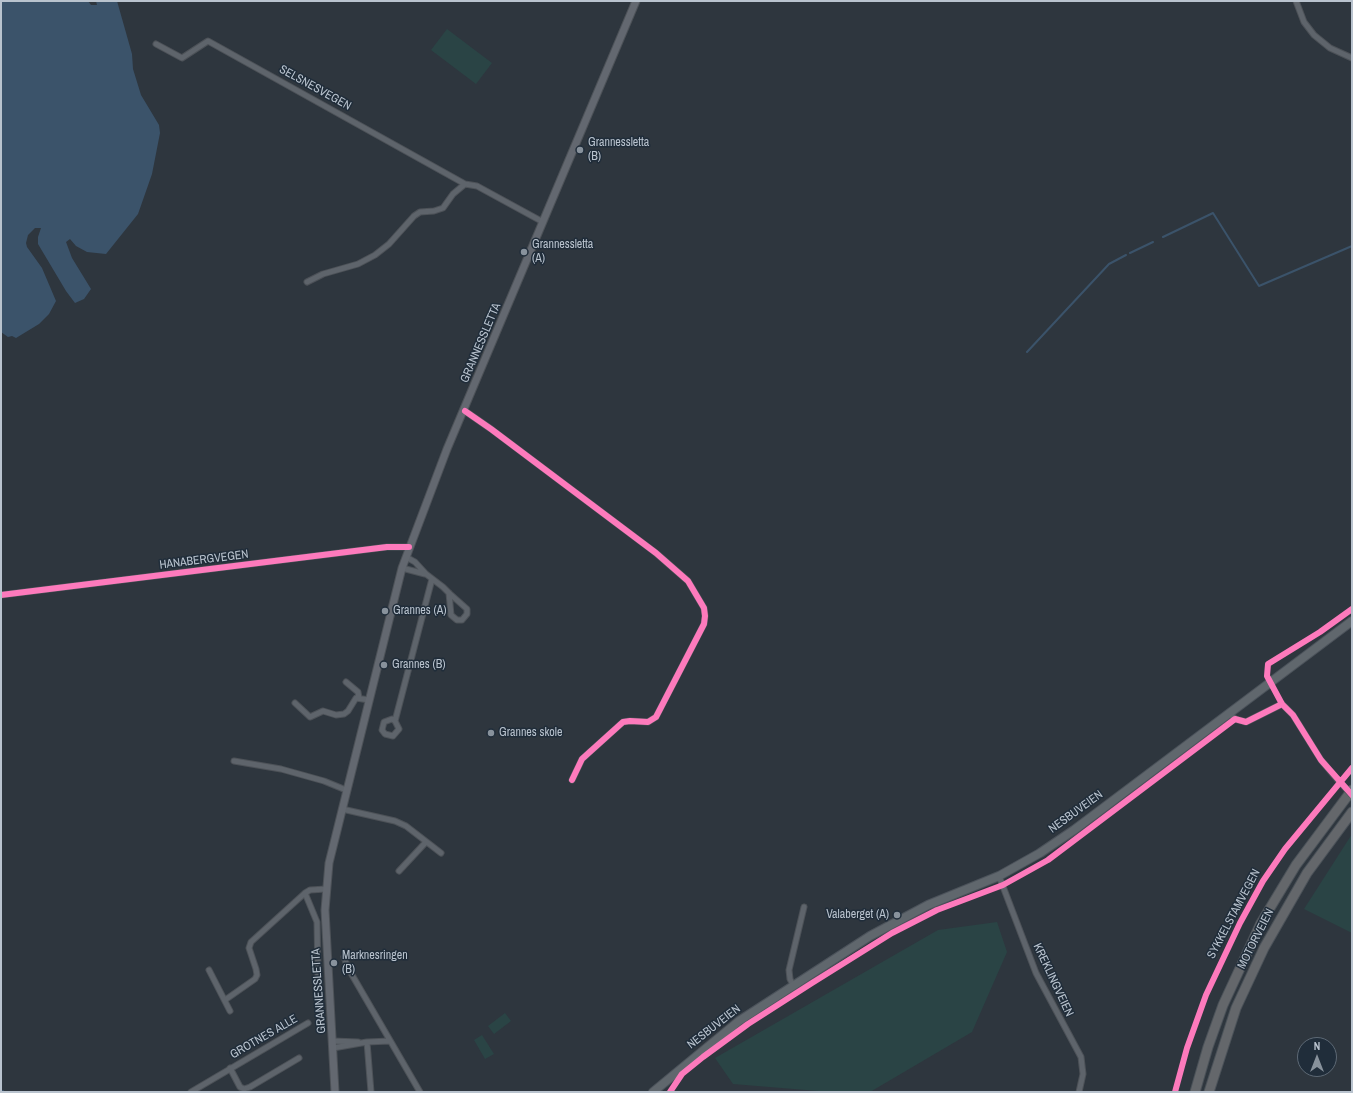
<!DOCTYPE html>
<style>
body{margin:0}
#map{position:relative;width:1353px;height:1093px;overflow:hidden;background:#2e363e;font-family:"Archivo Narrow",sans-serif}
canvas{display:block}
.frame{position:absolute;inset:0;border:2px solid #b9c3ce;pointer-events:none}
.north{position:absolute;left:1297px;top:1037px;width:40px;height:40px;box-sizing:border-box;background:#202d3a;border:1px solid #5d6975;border-radius:50%;rotate:0deg;font-size:11px;font-weight:700;line-height:16px;text-align:center;color:#b9c3ce}
.north::after{content:'';display:block;margin:auto;width:14px;height:18px;background:#88929c;clip-path:polygon(50% 0,100% 100%,50% 72%,0 100%)}
</style>
<div id="map">
<canvas width="1353" height="1093"></canvas>
<div class="frame"></div>
<div class="north">N</div>
</div>
<script>
const ctx = document.querySelector('canvas').getContext('2d');
ctx.lineJoin = 'round';
function paint(path, color) { ctx.fillStyle = color; ctx.fill(path, 'evenodd'); }
const poly = rows => new Path2D(rows.map(r => 'M' + r).join(''));
function stroke(path, color, width, dash) { ctx.strokeStyle = color; ctx.lineWidth = width; ctx.lineCap = dash ? 'butt' : 'round'; ctx.setLineDash(dash || []); ctx.stroke(path); }
function label(font, color, halo, rows, align = 'center') {
  ctx.font = font + ' "Archivo Narrow",sans-serif'; ctx.lineWidth = 3; ctx.setLineDash([]); ctx.textBaseline = 'middle'; ctx.strokeStyle = halo; ctx.fillStyle = color; for (const [text, x, y, turn = 0] of rows) {
    ctx.save(); ctx.translate(x, y); ctx.rotate((+turn || 0) * Math.PI / 180); ctx.textAlign = isNaN(turn) ? turn : align; if (halo) ctx.strokeText(text, 0, 0); ctx.fillText(text, 0, 0); ctx.restore();
  }
}
const green = poly([
 [447,29,492,63,476,84,431,50],
 [1352,834,1352,933,1304,909],
 [997,922,1007,952,972,1032,870,1092,830,1092,733,1084,715,1058,938,930],
 [505,1013,511,1021,494,1034,488,1026],
 [482,1035,494,1054,485,1059,474,1040]
]);
const water = poly([
 [1,1,88,1,91,5,97,5,96,1,117,1,132,54,133,69,141,95,159,125,160,133,152,174,138,214,106,254,87,252,76,246,70,239,66,242,72,258,91,289,84,299,75,303,66,291,38,244,38,237,41,228,35,228,28,235,26,243,27,247,42,268,56,301,49,314,39,324,16,338,12,336,8,337,1,332]
]);
const stream = poly([
 [1163,237,1213,213,1259,286,1352,246],
 [1130,253,1153,242],
 [1027,352,1109,264,1126,255],
 [1,1092,3,1091]
]);
const minor = poly([
 [1296,1,1304,22,1314,35,1330,48,1352,58],
 [156,44,182,58,208,41,465,184],
 [307,282,323,274,358,264,375,255,389,244,414,216,420,212,434,211,443,208,453,194,465,184,477,186,543,222],
 [465,411,491,429,656,553,688,581,704,608,705,616,704,624,656,717,648,722,630,721,623,722,582,759,572,780],
 [406,557,415,562,426,574,443,587,449,593,467,609,467,614,462,620,457,620,451,615,449,593],
 [402,568,425,574],
 [1,595,387,547,409,547],
 [346,682,358,692,359,698],
 [295,703,310,717,323,711,336,715,344,714,348,711,356,698,369,700],
 [1230,713,1235,719,1246,722,1282,704,1293,715,1321,760,1337,779],
 [395,721,392,719,384,722,382,730,385,734,393,736,399,729,395,721,432,579],
 [234,761,281,769,324,781,346,790],
 [342,809,395,821,406,826,441,853],
 [399,871,426,842],
 [999,876,1036,973,1081,1057,1083,1074,1079,1092],
 [305,893,317,922,318,977],
 [344,957,348,968,420,1092],
 [209,970,230,1011],
 [793,985,790,979,789,970,804,907],
 [225,1000,255,979,257,975,256,969,249,948,251,942,305,893,310,890,326,889],
 [333,1041,358,1042],
 [367,1042,371,1092],
 [333,1048,367,1042,390,1041],
 [230,1068,240,1087,244,1089,250,1087,299,1058],
 [191,1092,308,1023]
]);
const secondary = poly([
 [335,1092,325,910,329,863,402,568,447,449,636,1]
]);
const primary = poly([
 [653,1092,739,1021,870,936,928,905,999,876,1040,853,1074,830,1352,621]
]);
const motorway = poly([
 [1195,1092,1208,1047,1223,1005,1261,923,1296,865,1352,790],
 [1209,1092,1236,1008,1264,948,1307,873,1352,812]
]);
const minorBridge = poly([
 [1337,779,1352,795]
]);
const cycleway = poly([
 [465,411,491,429,656,553,688,581,704,608,705,616,704,624,656,717,648,722,630,721,623,722,582,759,572,780],
 [1,595,387,547,409,547],
 [1282,704,1267,676,1268,664,1320,632,1352,609],
 [1282,704,1293,715,1321,760,1352,795],
 [670,1092,682,1074,703,1057,748,1024,812,983,892,933,937,910,1003,885,1048,860,1235,719,1246,722,1282,704],
 [1175,1092,1187,1048,1206,995,1240,923,1263,881,1285,849,1352,768]
]);
const markers = [
 [580,150,4,"#88929c"],
 [524,252,4,"#88929c"],
 [385,611,4,"#88929c"],
 [384,665,4,"#88929c"],
 [491,733,4,"#88929c"],
 [897,915,4,"#88929c"],
 [334,963,4,"#88929c"]
];
const streetNames = [
 ["SELSNESVEGEN",315,88,29],
 ["GRANNESSLETTA",481,343,-67],
 ["HANABERGVEGEN",204,560,-7],
 ["NESBUVEIEN",1076,812,-36],
 ["SYKKELSTAMVEGEN",1234,914,-62],
 ["MOTORVEIEN",1256,939,-63],
 ["KREKLINGVEIEN",1053,980,65],
 ["GRANNESSLETTA",319,991,-94],
 ["NESBUVEIEN",714,1027,-38],
 ["GROTNES ALLE",264,1037,-30]
];
const poiNames = [
 ["Grannessletta",588,143],
 ["(B)",588,157],
 ["Grannessletta",532,245],
 ["(A)",532,259],
 ["Grannes (A)",393,611],
 ["Grannes (B)",392,665],
 ["Grannes skole",499,733],
 ["Valaberget (A)",889,915,"right"],
 ["Marknesringen",342,956],
 ["(B)",342,970]
];
paint(green, '#2a4445');
paint(water, '#3b536a');
stroke(stream, '#3b536a', 2);
stroke(minor, '#4d5258', 7);
stroke(secondary, '#4d5258', 9);
stroke(primary, '#4c535b', 10);
stroke(motorway, '#4b5259', 11);
stroke(minor, '#5e646b', 5);
stroke(secondary, '#636870', 7);
stroke(primary, '#60676d', 8);
stroke(motorway, '#64676b', 9);
stroke(minorBridge, '#4d5258', 7, []);
stroke(minorBridge, '#5e646b', 5);
stroke(cycleway, '#fd7abc', 6);
for (const [x, y, r, color] of markers) { const dot = new Path2D(); dot.arc(x, y, r, 0, 2 * Math.PI); ctx.fillStyle = color; ctx.fill(dot); stroke(dot, '#202d3a', 1.5); }
label('12px', '#b9c3ce', '#202d3a', streetNames);
label('12px', '#b9c3ce', '#202d3a', poiNames, 'left');
</script>
